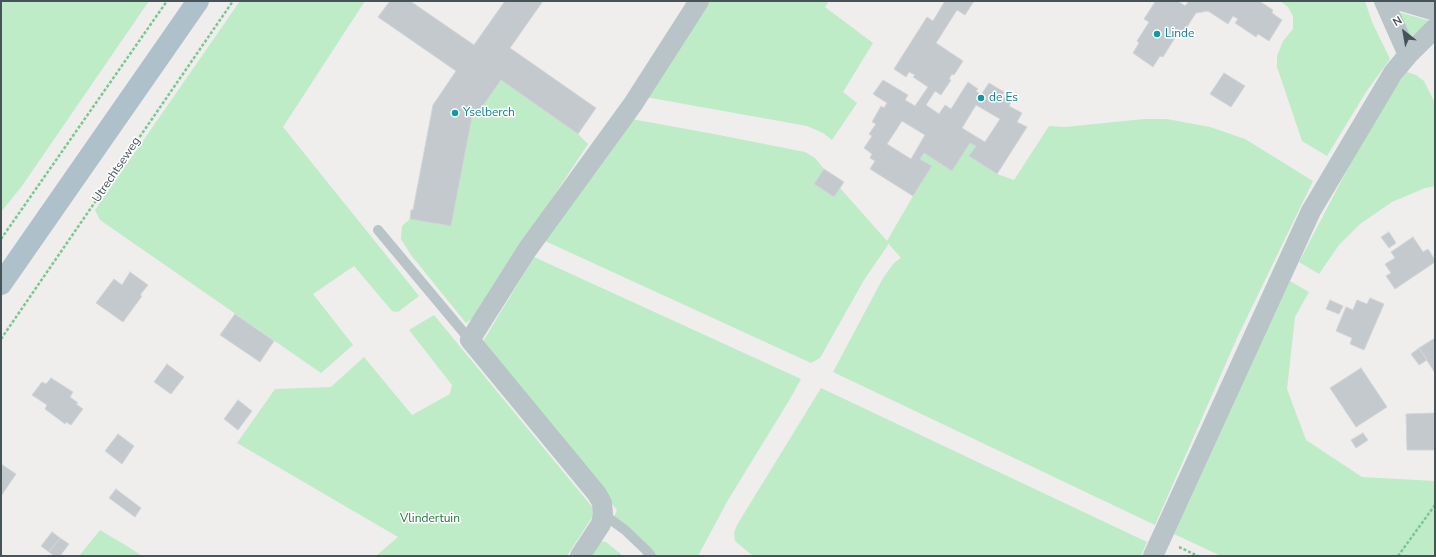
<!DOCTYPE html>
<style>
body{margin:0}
#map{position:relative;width:1436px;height:557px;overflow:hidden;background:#f0eded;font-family:"Nunito Sans",sans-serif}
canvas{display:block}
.frame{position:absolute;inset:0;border:2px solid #465359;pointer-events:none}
.north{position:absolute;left:1384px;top:12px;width:40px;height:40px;-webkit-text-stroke:3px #fff;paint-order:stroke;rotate:329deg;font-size:11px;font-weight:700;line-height:16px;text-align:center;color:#465359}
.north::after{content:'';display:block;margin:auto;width:14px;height:18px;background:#465359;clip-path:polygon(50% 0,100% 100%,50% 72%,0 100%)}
</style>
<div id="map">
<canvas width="1436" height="557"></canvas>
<div class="frame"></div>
<div class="north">N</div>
</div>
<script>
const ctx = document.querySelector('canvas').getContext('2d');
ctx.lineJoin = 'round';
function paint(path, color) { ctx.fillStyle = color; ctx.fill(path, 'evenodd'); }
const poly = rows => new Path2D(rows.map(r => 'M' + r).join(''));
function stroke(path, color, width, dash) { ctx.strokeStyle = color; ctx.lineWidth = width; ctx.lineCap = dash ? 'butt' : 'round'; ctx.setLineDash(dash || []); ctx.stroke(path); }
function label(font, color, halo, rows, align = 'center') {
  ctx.font = font + ' "Nunito Sans",sans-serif'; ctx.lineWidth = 3; ctx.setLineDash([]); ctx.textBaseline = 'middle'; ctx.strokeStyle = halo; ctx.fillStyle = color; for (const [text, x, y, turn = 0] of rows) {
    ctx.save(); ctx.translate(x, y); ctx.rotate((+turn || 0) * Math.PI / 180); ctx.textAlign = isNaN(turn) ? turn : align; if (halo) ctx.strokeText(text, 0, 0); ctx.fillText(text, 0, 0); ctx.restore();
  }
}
const green = poly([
 [1,1,149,1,22,186,1,212],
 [240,1,365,1,283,127,419,296,398,312,392,311,354,266,313,294,353,345,321,373,100,220,95,210],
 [704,1,829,1,825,7,873,43,843,92,857,103,832,140,823,133,807,126,640,96],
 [1280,1,1365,1,1372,22,1390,59,1366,92,1327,156,1302,141,1277,67,1277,56,1283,41,1293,29,1293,16,1288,7],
 [1394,11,1427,20,1432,24,1410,37],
 [1407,72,1416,75,1424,81,1435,103,1435,186,1425,188,1392,202,1360,224,1339,245,1319,274,1299,262,1359,147,1392,91],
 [501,80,578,134,588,144,473,318,466,323,411,255,401,239,402,226,410,219,451,226,472,117,475,117],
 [626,118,714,134,805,152,815,158,824,169,814,184,834,197,840,188,887,241,913,196,932,166,920,159,924,153,952,171,970,143,976,146,970,156,997,174,1014,180,1049,126,1065,127,1144,119,1167,119,1210,127,1245,139,1313,181,1237,338,1155,525,833,372,883,278,894,263,901,258,888,243,888,245,864,280,820,358,811,363,545,241],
 [534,257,801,379,790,399,728,500,698,556,655,556,613,519,617,510,482,343],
 [1290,281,1309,292,1295,317,1287,389,1306,440,1362,477,1435,481,1435,556,1221,556,1174,534],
 [434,315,593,508,593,516,567,556,376,556,398,537,237,443,275,389,331,387,364,357,412,415,450,394,452,385,409,330],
 [821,388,1147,542,1141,556,753,556,735,541,734,533,737,525],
 [100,530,130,548,142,556,79,556],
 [600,541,606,542,623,556,587,556]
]);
const building = poly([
 [390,1,410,1,474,45,505,1,543,1,510,48,596,108,578,134,501,80,475,117,472,117,451,226,410,219,411,210,413,210,433,105,456,71,378,17,390,1],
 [945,1,974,1,965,15,957,10,936,43,963,61,954,75,952,74,949,79,951,80,941,95,935,91,926,105,939,114,945,105,951,109,968,82,978,89,976,91,981,95,989,83,1004,92,1002,96,1011,102,1009,106,1022,113,1017,122,1027,127,997,174,969,156,976,146,970,143,952,171,924,153,920,159,932,166,913,196,870,169,875,161,870,158,872,154,864,148,872,136,869,134,876,124,872,122,881,106,884,108,887,103,873,94,883,80,908,95,905,100,915,106,928,87,913,77,915,75,909,72,906,77,894,69,927,17,933,21,945,1],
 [976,105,1000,119,985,142,962,128,976,105],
 [902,121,925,135,911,159,887,144,902,121],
 [1154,1,1178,1,1185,6,1189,1,1259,1,1273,10,1272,13,1282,20,1269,41,1258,34,1256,37,1235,23,1238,19,1233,16,1228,24,1208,11,1196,13,1183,33,1175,29,1172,33,1176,36,1163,57,1160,56,1153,67,1133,53,1139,43,1137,41,1149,22,1144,19,1155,2,1154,1],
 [1224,73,1245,86,1231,107,1210,94,1224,73],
 [824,169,844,182,834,197,814,184,824,169],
 [1389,232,1396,243,1389,248,1381,237,1389,232],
 [1413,237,1423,252,1428,249,1435,260,1435,262,1395,289,1386,276,1391,273,1385,264,1395,258,1391,252,1413,237],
 [130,272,148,285,140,295,142,296,123,322,96,303,114,279,122,285,130,272],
 [1370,298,1384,304,1364,350,1350,344,1352,338,1336,331,1346,307,1353,310,1357,300,1367,304,1370,298],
 [1330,300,1343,306,1339,314,1326,309,1330,300],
 [235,314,274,341,260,362,220,335,235,314],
 [1435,338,1435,373,1419,348,1435,338],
 [1419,348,1427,360,1419,365,1411,354,1419,348],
 [167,364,184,377,171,394,154,382,167,364],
 [1361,368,1387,407,1356,427,1330,388,1361,368],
 [51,378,73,392,70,397,78,403,76,404,83,409,71,425,66,422,65,424,45,409,47,405,32,395,42,382,46,384,51,378],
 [238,400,252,411,238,430,224,419,238,400],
 [1435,413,1435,450,1407,450,1406,414,1435,413],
 [1363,433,1368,440,1356,448,1351,440,1363,433],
 [118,434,134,446,122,464,105,451,118,434],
 [1,464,16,474,1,496,1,464],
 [116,489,141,508,135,517,109,498,116,489],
 [52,532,60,538,49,552,41,546,52,532],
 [60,538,69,544,60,556,54,556,49,552,60,538]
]);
const path = poly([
 [1,239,167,1],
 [1,339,233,1],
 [1179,547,1198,556],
 [1398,556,1435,505]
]);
const lane = poly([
 [378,230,470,340],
 [603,514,625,530,646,550,651,556]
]);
const street = poly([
 [1384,1,1408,55],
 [1401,1,1435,11],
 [580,556,601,524,603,514,602,503,597,494,470,340,527,250,633,104,699,1],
 [1153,556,1311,211,1393,73,1408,55,1435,28]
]);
const primary = poly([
 [1,284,198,1]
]);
const markers = [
 [1157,34,4,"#0f9aa8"],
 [981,98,4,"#0f9aa8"],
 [455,113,4,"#0f9aa8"]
];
const cultureNames = [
 ["Linde",1165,34],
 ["de Es",989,98],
 ["Yselberch",463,113]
];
const streetNames = [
 ["Utrechtseweg",117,170,-56]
];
const parkNames = [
 ["Vlindertuin",430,519]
];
paint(green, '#bdecc7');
paint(building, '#c4c9cd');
stroke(building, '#d1d4d8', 1);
stroke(path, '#77c892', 2.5, [3, 2]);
stroke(lane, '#b9c4c9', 10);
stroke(street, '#b9c4c9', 20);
stroke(primary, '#aec1cb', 22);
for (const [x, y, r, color] of markers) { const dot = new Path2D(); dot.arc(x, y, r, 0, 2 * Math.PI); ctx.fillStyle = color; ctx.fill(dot); stroke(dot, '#fff', 1.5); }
label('12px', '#0d838f', '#fff', cultureNames, 'left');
label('12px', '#465359', '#fff', streetNames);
label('12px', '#1b763a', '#fff', parkNames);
</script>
